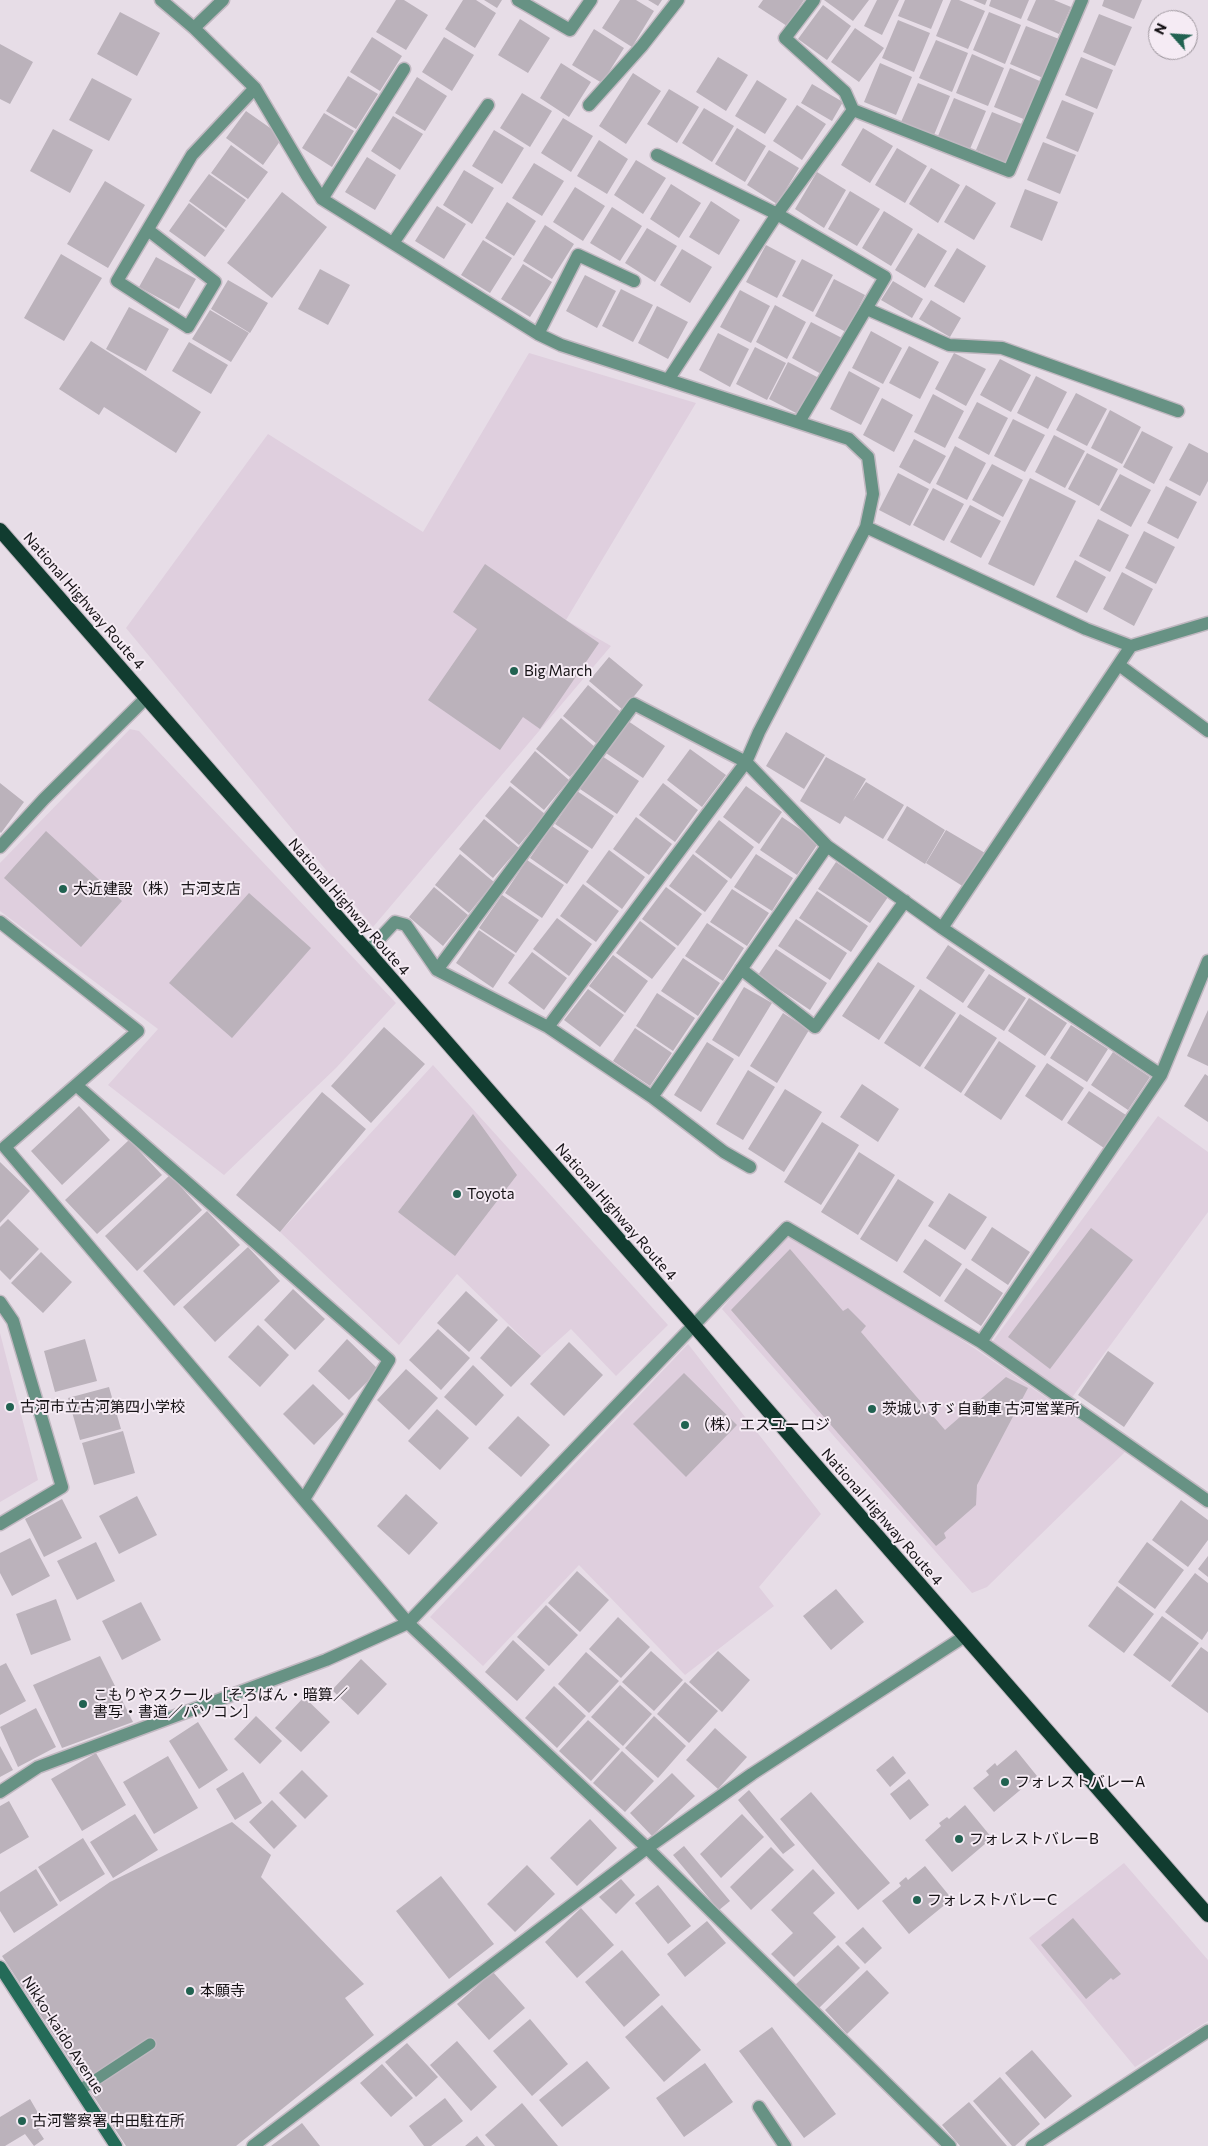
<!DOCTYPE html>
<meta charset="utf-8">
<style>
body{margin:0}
#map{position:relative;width:1208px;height:2146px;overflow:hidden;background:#e7dde7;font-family:Commissioner,sans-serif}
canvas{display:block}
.north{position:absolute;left:1148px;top:10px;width:50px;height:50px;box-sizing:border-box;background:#f5ebf4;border:1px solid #9b949b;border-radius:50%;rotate:296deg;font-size:14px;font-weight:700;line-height:20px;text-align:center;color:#151215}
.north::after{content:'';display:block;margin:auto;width:18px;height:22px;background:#216251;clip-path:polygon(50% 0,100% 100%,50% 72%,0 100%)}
</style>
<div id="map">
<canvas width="1208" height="2146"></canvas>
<div class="north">N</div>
</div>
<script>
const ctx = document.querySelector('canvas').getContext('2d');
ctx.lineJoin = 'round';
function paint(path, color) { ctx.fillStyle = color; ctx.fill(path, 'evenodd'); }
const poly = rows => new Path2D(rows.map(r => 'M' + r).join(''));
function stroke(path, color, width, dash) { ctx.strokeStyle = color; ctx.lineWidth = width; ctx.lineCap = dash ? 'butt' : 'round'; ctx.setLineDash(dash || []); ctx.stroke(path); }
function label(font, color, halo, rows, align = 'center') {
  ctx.font = font + ' Commissioner,"Noto Sans JP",sans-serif'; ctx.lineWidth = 4; ctx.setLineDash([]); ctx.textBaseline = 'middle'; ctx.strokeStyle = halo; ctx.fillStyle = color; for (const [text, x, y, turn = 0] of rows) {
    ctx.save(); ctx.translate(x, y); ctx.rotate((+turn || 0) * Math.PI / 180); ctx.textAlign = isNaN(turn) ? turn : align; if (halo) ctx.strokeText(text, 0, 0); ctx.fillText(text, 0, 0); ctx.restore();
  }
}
const built = poly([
 [529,353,696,403,566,620,611,646,373,927,126,628,268,434,423,532],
 [130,729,139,731,396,1003,336,1068,224,1175,108,1085,158,1029,0,911,0,863],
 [433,1065,668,1325,616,1376,571,1329,541,1356,457,1274,399,1345,280,1232],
 [1158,1116,1208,1152,1208,1212,1068,1403,990,1345],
 [787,1228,974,1348,1125,1452,987,1587,972,1593,722,1309],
 [0,1333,38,1480,0,1502],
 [688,1344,821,1514,759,1587,774,1606,685,1675,579,1565,483,1666,430,1617],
 [1124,1863,1208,1960,1208,2021,1135,2067,1029,1938]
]);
const building = poly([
 [396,0,404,0,428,15,406,50,376,32],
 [463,0,476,0,496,13,475,48,445,29],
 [484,0,502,0,497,8],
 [620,0,636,0,654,11,632,47,602,28],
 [648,0,662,0,658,6],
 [763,0,804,0,787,26,758,7],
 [824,0,869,0,853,21],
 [877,0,899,0,882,35,864,26],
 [905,0,943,0,931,29,898,16],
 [951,0,959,0,985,11,968,49,936,36],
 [973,0,987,0,985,5],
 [991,0,1029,0,1021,19,989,6],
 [1036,0,1054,0,1071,7,1059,34,1027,20],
 [1104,0,1142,0,1134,19,1102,6],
 [823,5,851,26,827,60,798,39],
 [120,12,160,33,137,76,97,54],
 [989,12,1021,25,1005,64,973,50],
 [1099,14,1132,27,1115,66,1083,52],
 [520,19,550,38,528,73,498,55],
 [898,20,930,33,914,72,882,58],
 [1026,26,1059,39,1043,78,1010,64],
 [855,28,884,48,859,82,831,62],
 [594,29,624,48,602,83,572,65],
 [372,37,402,56,380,91,350,72],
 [444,37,474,55,452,91,422,72],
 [936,40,968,53,952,92,919,78],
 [0,44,33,62,10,104,0,99],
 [972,54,1004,68,988,106,956,93],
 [718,57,748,75,726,111,696,92],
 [1081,57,1113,70,1097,109,1065,95],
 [561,63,591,82,569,117,540,98],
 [880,63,912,77,896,115,864,102],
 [1010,68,1042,82,1026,120,994,107],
 [633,73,661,91,626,144,599,126],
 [348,76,378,94,356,129,326,111],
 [417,77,447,96,425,131,395,113],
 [92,78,132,99,109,141,69,120],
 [757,80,787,99,765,134,735,116],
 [918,83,950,96,934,135,901,122],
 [812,84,843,102,832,121,801,103],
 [669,89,699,107,677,143,647,124],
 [522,93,552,111,530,147,500,128],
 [954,98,986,111,970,149,938,136],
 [1062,100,1094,113,1078,152,1046,138],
 [797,105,826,124,802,160,773,141],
 [704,108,734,126,712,162,682,143],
 [246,111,283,137,263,165,226,138],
 [992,112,1024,125,1008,164,976,150],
 [324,113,354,131,332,167,302,148],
 [393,116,423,134,400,170,371,151],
 [563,118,593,136,571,172,541,153],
 [737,128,766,146,745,182,715,164],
 [863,128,893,146,870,183,841,165],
 [53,129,93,150,70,193,30,171],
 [494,130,524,148,502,184,472,166],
 [599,140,628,159,607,194,577,176],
 [1043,142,1076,155,1060,194,1027,180],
 [231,145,268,172,248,199,211,173],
 [897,148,927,166,905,203,875,185],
 [769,150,799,168,777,204,747,185],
 [367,157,396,175,375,210,345,192],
 [636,160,666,178,643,214,614,195],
 [534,163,564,181,542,216,512,198],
 [931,168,960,185,938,223,909,204],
 [464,170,494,188,472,224,443,205],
 [817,172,846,190,824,228,795,209],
 [209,174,246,200,226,228,189,201],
 [105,181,145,205,108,268,67,244],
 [671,184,701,203,679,238,650,219],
 [966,185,996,203,974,240,944,222],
 [575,187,605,206,583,241,553,222],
 [1025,189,1058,202,1042,241,1010,227],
 [850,191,880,209,857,246,828,229],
 [282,192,327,227,272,298,227,263],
 [711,201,740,220,719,255,689,237],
 [507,202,536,221,514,256,485,238],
 [189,203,225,230,205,257,169,231],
 [437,206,466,224,444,259,415,241],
 [612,207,642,226,620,261,590,243],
 [884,211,913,229,891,266,862,248],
 [545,225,574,244,552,279,523,261],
 [647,228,677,246,655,282,625,263],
 [918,233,947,251,925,288,895,270],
 [483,240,512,258,490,293,461,275],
 [766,245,796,261,777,298,746,282],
 [957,248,986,266,964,303,934,286],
 [682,249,712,267,690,303,660,285],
 [61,254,102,278,64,341,24,318],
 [156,257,196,279,179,309,139,287],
 [802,259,833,275,813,312,782,296],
 [523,264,552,282,530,317,501,299],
 [320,269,350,285,328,325,298,309],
 [585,275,616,291,597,328,566,311],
 [834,279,865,295,846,332,815,316],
 [228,280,268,303,250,333,211,309],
 [893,281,923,299,912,318,881,300],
 [621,289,653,305,633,342,602,326],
 [740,290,770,306,751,343,720,327],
 [931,300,961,318,950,337,919,319],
 [775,305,806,322,787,359,756,342],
 [657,306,688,322,668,359,638,343],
 [129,307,169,329,146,371,106,349],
 [210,310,249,333,231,362,192,339],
 [811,322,842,338,823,375,792,358],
 [871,331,902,348,883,384,852,368],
 [718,333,749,349,730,387,699,370],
 [91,341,201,412,176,453,104,407,99,415,59,389],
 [189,342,228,365,211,394,172,371],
 [909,346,939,362,920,399,889,383],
 [755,347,786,363,767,400,736,384],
 [954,353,986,369,966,406,935,389],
 [1000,359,1031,375,1011,412,980,395],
 [788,362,819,378,800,415,769,399],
 [849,371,880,388,861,425,830,409],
 [1036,376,1067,392,1048,429,1017,413],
 [1076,393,1107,409,1087,446,1056,430],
 [933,394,964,411,945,448,914,432],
 [882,398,913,415,894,452,863,435],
 [977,402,1008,418,989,455,958,438],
 [1110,410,1141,427,1122,464,1091,448],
 [1013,419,1045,435,1025,472,994,456],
 [1142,431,1173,447,1154,484,1123,467],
 [1054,435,1085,451,1065,488,1035,472],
 [914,439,946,456,930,484,899,467],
 [1189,443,1208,453,1208,481,1200,496,1169,480],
 [955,446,986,463,967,500,936,484],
 [1087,453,1118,469,1099,506,1068,489],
 [992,464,1023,480,1003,517,972,500],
 [898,473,929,489,910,526,879,510],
 [1120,474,1151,490,1131,527,1100,510],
 [1030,478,1076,501,1034,586,988,564],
 [1166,486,1197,502,1178,539,1147,523],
 [933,488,964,504,944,541,913,525],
 [970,505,1001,521,981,558,950,542],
 [1098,519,1129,535,1110,572,1079,556],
 [1144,531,1175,547,1156,584,1125,568],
 [1075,560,1106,577,1087,613,1056,597],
 [485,564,599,643,540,729,523,717,500,750,428,700,477,629,453,612],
 [1122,572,1153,589,1134,626,1103,609],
 [609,657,643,685,623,710,589,681],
 [588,685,622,713,597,744,563,716],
 [561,718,595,747,570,777,536,749],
 [628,721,665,746,643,778,606,753],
 [786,732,825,755,804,789,766,766],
 [690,749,726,775,702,807,667,780],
 [535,751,569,780,544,810,510,782],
 [602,756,639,781,617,814,580,789],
 [826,757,866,779,853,801,866,782,904,805,883,839,845,816,840,824,800,801],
 [0,783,24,802,1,833,0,832],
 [663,783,698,810,675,842,639,815],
 [510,786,545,814,519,845,485,816],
 [746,786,782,812,759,844,723,817],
 [577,791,614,816,592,849,555,824],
 [907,806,945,830,925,864,887,840],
 [636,817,672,844,649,875,613,849],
 [782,817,819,842,797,875,760,850],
 [484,819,519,848,493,878,459,849],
 [719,820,754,847,731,879,695,852],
 [552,826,589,851,567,884,530,858],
 [946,830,985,853,964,887,926,863],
 [46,831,122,901,81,947,4,878],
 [609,850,645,877,622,909,586,882],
 [460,854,494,882,469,913,435,885],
 [693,854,728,881,705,912,669,886],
 [756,854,793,878,772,911,734,887],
 [527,860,564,885,542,918,505,893],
 [836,862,888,897,870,923,818,889],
 [583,884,619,911,596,942,560,916],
 [434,887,468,915,443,946,409,917],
 [666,887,702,914,678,946,642,919],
 [732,889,769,913,747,946,710,922],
 [817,891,868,926,851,952,799,918],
 [249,893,311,948,232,1038,169,983],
 [502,895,539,920,516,953,479,928],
 [557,918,592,944,569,976,533,949],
 [796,919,847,953,830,980,778,946],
 [640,921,676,948,652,979,616,953],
 [707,923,744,948,723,981,685,956],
 [479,930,515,955,493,988,456,963],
 [948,945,985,970,963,1003,926,978],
 [776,949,827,983,810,1010,758,975],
 [532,952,567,978,544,1010,508,983],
 [613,955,648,981,625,1013,589,986],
 [683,958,720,983,698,1016,661,991],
 [878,962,915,986,879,1040,842,1016],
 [989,974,1026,998,1004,1031,967,1007],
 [744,987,772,1003,739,1057,712,1040],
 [588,989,624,1015,600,1047,564,1020],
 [920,989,956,1013,920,1067,884,1043],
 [657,993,695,1018,673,1051,636,1026],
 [1029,998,1067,1023,1045,1056,1008,1031],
 [1208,1010,1208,1066,1187,1056],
 [783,1013,809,1030,777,1083,750,1066],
 [960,1014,997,1038,961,1093,924,1068],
 [1071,1025,1108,1049,1087,1082,1050,1058],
 [384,1027,425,1064,371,1123,331,1086],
 [635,1028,672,1053,650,1086,613,1061],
 [999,1041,1036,1066,1001,1120,964,1095],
 [707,1042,734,1059,701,1112,674,1095],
 [1113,1052,1150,1077,1128,1110,1091,1085],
 [1047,1063,1084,1088,1062,1121,1025,1096],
 [748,1070,775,1087,743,1140,716,1124],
 [1205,1074,1208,1076,1208,1122,1184,1106],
 [862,1084,899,1109,878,1142,840,1117],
 [785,1089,822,1112,784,1172,748,1149],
 [1089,1091,1126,1115,1104,1148,1067,1123],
 [322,1092,366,1129,280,1232,236,1195],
 [79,1106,110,1140,62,1185,31,1151],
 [473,1114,517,1175,455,1256,398,1212],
 [822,1122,859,1145,821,1205,784,1182],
 [129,1140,162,1175,97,1234,65,1200],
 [859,1152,895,1175,858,1235,821,1212],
 [0,1162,30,1191,0,1223],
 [170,1175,202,1210,137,1271,105,1236],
 [898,1179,934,1202,897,1262,860,1239],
 [949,1193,987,1217,965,1250,928,1226],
 [207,1211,240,1245,174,1306,143,1271],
 [8,1219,39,1249,10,1280,0,1270,0,1227],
 [992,1227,1030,1252,1008,1285,971,1260],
 [1091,1228,1133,1260,1050,1369,1008,1337],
 [925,1239,962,1264,940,1297,903,1272],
 [248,1247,280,1281,215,1342,183,1307],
 [790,1249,843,1311,848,1308,866,1326,861,1332,945,1430,1006,1377,1028,1388,977,1485,976,1505,944,1533,946,1538,936,1546,731,1310],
 [41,1252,72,1282,43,1313,11,1283],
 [966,1268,1003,1293,981,1326,944,1301],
 [293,1289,325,1319,295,1350,264,1320],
 [466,1291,498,1320,469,1352,437,1323],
 [258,1325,289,1355,260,1387,228,1357],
 [508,1326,541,1356,511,1387,480,1358],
 [438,1329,470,1358,441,1390,409,1360],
 [85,1339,97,1381,55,1392,44,1351],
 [347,1339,379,1370,349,1400,318,1371],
 [569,1342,603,1375,564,1416,530,1384],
 [1108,1351,1154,1383,1124,1427,1078,1395],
 [473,1365,504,1395,476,1426,444,1397],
 [406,1369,438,1398,409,1430,377,1400],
 [684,1373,737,1425,686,1477,633,1424],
 [313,1384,344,1414,314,1445,283,1414],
 [109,1387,121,1429,80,1440,68,1398],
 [437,1409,469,1438,440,1470,408,1441],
 [518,1416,550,1445,521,1477,488,1448],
 [123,1431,135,1473,94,1485,82,1443],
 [406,1494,438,1523,409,1555,377,1526],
 [137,1496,157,1535,119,1554,99,1516],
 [62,1499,82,1538,44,1557,25,1519],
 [1181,1500,1208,1520,1208,1540,1188,1567,1152,1540],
 [30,1538,50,1576,12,1596,0,1573,0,1553],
 [96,1542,115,1581,77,1600,57,1561],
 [1147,1542,1184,1570,1155,1609,1118,1582],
 [1208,1556,1208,1577,1198,1569],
 [577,1571,609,1600,580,1632,548,1603],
 [1195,1573,1208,1583,1208,1631,1202,1640,1165,1612],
 [1117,1586,1154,1614,1124,1653,1088,1626],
 [836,1589,864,1622,831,1650,803,1616],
 [56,1599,71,1640,31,1655,16,1614],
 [141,1602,161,1640,122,1660,102,1621],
 [546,1605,578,1635,549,1666,517,1637],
 [1162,1616,1199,1643,1170,1682,1133,1655],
 [618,1617,650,1647,621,1678,589,1649],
 [513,1640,545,1670,517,1701,485,1672],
 [1201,1647,1208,1652,1208,1713,1171,1686],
 [651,1651,683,1680,654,1711,622,1682],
 [718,1651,750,1680,722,1712,689,1682],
 [586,1652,619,1681,589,1713,558,1684],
 [100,1656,133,1722,62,1748,33,1685],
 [361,1659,387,1684,358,1715,332,1690],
 [6,1663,26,1701,0,1715,0,1666],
 [685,1682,718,1711,689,1743,657,1714],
 [620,1685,652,1714,623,1746,591,1717],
 [554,1686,586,1716,557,1748,525,1718],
 [304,1697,330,1722,301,1752,275,1728],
 [36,1708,56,1747,18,1767,0,1727],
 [256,1716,282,1741,260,1764,234,1739],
 [654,1716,686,1746,658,1778,625,1748],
 [588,1720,620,1749,591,1781,559,1751],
 [198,1722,228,1770,199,1789,169,1741],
 [715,1728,747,1757,718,1789,686,1760],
 [0,1746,13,1770,0,1777],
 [1016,1750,1037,1776,994,1812,973,1788,989,1775,986,1771,995,1763,997,1766],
 [622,1751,654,1781,625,1812,593,1783],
 [96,1753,126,1805,82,1831,51,1779],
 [168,1756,198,1808,154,1834,123,1782],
 [893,1756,906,1773,890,1787,876,1770],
 [302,1770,328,1796,305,1819,279,1793],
 [243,1772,262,1803,235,1820,216,1789],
 [672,1773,695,1796,652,1836,630,1813],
 [909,1779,929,1805,910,1820,890,1794],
 [749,1790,795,1845,783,1854,738,1800],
 [811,1792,890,1883,858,1910,780,1819],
 [272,1800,297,1826,274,1849,249,1822],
 [9,1801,29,1837,0,1854,0,1806],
 [965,1805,992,1838,952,1872,925,1840,941,1826,939,1823,947,1817,949,1819],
 [135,1814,158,1850,113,1878,90,1842],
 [742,1814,764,1837,721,1878,700,1854],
 [590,1819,617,1848,577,1886,550,1858],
 [232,1822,271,1855,261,1877,364,1984,345,1998,374,2035,236,2146,126,2146,2,1956,110,1882],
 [83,1838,105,1874,60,1902,38,1867],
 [684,1846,730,1901,719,1910,673,1855],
 [771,1847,794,1870,751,1910,730,1887],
 [527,1865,555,1894,515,1932,487,1904],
 [925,1866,952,1899,909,1934,882,1901,901,1886,899,1883,906,1877,908,1880],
 [36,1869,58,1905,14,1933,0,1911,0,1892],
 [813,1869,835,1893,813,1913,836,1937,794,1977,771,1954,793,1933,771,1910],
 [441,1876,494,1944,449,1979,396,1911],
 [621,1879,635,1895,616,1914,599,1897],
 [658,1885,691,1926,668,1944,635,1903],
 [581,1908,614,1945,577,1978,545,1942],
 [1073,1918,1121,1974,1113,1980,1111,1978,1086,1999,1041,1945],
 [707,1921,726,1943,685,1977,667,1954],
 [863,1927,882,1948,865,1964,845,1943],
 [838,1945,860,1968,818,2009,795,1985],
 [622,1950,660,1995,624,2027,585,1982],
 [867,1970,889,1993,847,2034,825,2010],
 [493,1972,525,2008,489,2040,457,2004],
 [662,2005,701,2050,664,2082,625,2037],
 [530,2019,568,2064,532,2096,493,2051],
 [772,2027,836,2114,804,2138,739,2051],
 [457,2041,497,2087,471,2111,430,2065],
 [407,2043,438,2077,416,2097,385,2062],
 [1032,2050,1072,2096,1045,2119,1005,2073],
 [587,2061,610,2088,562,2127,539,2100],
 [705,2063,733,2102,684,2137,656,2098],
 [382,2064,413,2098,391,2117,360,2083],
 [1000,2077,1040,2124,1015,2146,1012,2146,973,2101],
 [445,2098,463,2121,431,2146,424,2146,409,2126],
 [30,2099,45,2125,38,2130,44,2139,34,2146,25,2134,5,2146,0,2146,0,2117],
 [969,2102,1007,2146,960,2146,942,2125],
 [522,2103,558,2146,495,2146,485,2135],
 [302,2123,320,2146,271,2146],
 [477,2136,485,2146,465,2146]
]);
const service = poly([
 [80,2090,150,2044]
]);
const minor = poly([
 [161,0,194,28,255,88,307,176,322,199,538,334,561,345,849,439,868,457,873,494,866,527,759,732,746,762,548,1027,437,970,406,925,395,922,367,952],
 [518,0,570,30,591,0],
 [814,0,785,38,845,92,853,110],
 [194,28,223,0],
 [589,105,642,46,678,0],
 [657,155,777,214,885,277,799,422],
 [322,199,404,69],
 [148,230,215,282,188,327,117,281,192,155,255,88],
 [393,243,488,105],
 [867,309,949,345,1002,348,1178,411],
 [538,334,578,255,634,281],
 [668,380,777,214,853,110,1009,171,1082,0],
 [866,527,1086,629,1131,646,1208,623],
 [1119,665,1208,731],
 [0,847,44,799,146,698],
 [0,922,138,1031,5,1147,408,1623,647,1848,950,2146],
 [942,928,1131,646],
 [741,969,815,1027,905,901],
 [437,970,634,704,746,762,827,846,942,928,1161,1075],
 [548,1027,652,1097,827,846],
 [76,1085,389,1360,304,1499],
 [652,1097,724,1152,750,1167],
 [0,1302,13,1321,62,1487,0,1524],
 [981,1342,1161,1075,1208,961],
 [0,1792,38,1767,326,1660,408,1623,787,1228,981,1342,1208,1501],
 [759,2107,785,2146],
 [253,2146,647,1848,752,1774,965,1636],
 [1032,2146,1208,2031]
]);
const secondary = poly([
 [0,1967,116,2146]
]);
const trunk = poly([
 [0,530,1208,1915]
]);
const markers = [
 [514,671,5,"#216251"],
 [63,889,5,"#216251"],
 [457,1194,5,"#216251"],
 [10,1407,5,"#216251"],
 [872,1409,5,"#216251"],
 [685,1425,5,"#216251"],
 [83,1704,5,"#216251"],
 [1005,1782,5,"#216251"],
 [959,1839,5,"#216251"],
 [917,1900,5,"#216251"],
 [190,1991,5,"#216251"],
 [22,2121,5,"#216251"]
];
const streetNames = [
 ["National Highway Route 4",84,601,49],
 ["National Highway Route 4",349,907,49],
 ["National Highway Route 4",616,1212,49],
 ["National Highway Route 4",882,1517,49],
 ["Nikko-kaido Avenue",63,2035,57]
];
const poiNames = [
 ["Big March",524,671],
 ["大近建設（株） 古河支店",73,889],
 ["Toyota",467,1194],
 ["古河市立古河第四小学校",20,1407],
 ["茨城いすゞ自動車 古河営業所",882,1409],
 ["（株）エスユーロジ",695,1425],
 ["こもりやスクール［そろばん・暗算／",93,1695],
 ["書写・書道／パソコン］",93,1712],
 ["フォレストバレーA",1015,1782],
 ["フォレストバレーB",969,1839],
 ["フォレストバレーC",927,1900],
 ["本願寺",200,1991],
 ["古河警察署 中田駐在所",32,2121]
];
paint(built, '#dfcfde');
paint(building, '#bbb2bb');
stroke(service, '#c1b8c1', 14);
stroke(minor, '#c1b8c1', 15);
stroke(secondary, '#c1b8c1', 15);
stroke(trunk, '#c1b8c1', 16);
stroke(service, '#679284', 11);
stroke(minor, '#679284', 12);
stroke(secondary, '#246b58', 12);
stroke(trunk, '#113c30', 14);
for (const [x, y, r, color] of markers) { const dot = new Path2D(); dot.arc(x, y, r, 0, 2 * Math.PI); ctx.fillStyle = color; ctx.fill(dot); stroke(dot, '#f5ebf4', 2); }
label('15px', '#151215', '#f5ebf4', streetNames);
label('15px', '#151215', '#f5ebf4', poiNames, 'left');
</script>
